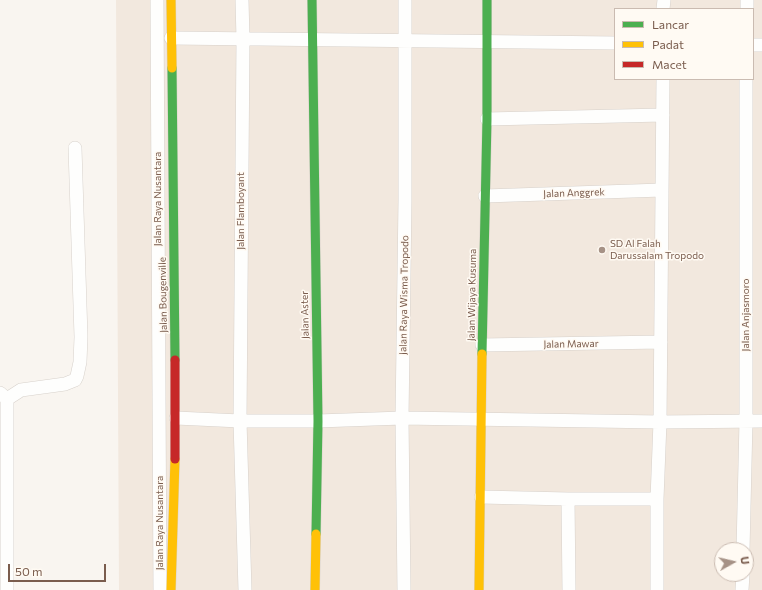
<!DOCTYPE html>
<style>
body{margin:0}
#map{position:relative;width:762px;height:590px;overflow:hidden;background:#f9f5f0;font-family:Commissioner,sans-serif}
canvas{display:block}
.legend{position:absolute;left:614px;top:8px;width:140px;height:72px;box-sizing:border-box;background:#fffaf3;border:1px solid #cabbb1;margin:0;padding:5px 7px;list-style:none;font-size:12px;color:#7a5c4d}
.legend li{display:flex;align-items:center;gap:8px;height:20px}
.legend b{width:20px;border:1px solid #cabbb1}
.north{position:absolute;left:714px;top:542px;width:40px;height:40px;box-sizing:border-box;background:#fffaf3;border:1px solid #cabbb1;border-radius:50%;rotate:82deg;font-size:11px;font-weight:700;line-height:16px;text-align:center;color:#7a5c4d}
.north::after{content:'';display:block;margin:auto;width:14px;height:18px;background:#a69286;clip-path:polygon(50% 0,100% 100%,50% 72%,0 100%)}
.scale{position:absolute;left:8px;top:564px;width:98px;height:18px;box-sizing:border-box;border:2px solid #7a5c4d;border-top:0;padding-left:5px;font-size:12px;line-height:14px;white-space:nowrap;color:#7a5c4d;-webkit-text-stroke:3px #fffaf3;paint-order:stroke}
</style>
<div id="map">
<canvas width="762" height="590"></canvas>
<ul class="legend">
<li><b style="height:5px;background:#4caf50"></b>Lancar</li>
<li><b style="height:5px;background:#ffc107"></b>Padat</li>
<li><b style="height:5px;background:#c62828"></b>Macet</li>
</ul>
<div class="north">U</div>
<div class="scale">50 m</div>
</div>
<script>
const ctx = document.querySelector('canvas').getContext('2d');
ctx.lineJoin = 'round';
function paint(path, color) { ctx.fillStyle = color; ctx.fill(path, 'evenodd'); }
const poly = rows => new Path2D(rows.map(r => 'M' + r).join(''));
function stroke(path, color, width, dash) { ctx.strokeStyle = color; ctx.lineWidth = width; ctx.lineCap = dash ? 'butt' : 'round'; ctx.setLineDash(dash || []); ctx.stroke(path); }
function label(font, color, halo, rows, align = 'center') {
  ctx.font = font + ' Commissioner,sans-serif'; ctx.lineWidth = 3; ctx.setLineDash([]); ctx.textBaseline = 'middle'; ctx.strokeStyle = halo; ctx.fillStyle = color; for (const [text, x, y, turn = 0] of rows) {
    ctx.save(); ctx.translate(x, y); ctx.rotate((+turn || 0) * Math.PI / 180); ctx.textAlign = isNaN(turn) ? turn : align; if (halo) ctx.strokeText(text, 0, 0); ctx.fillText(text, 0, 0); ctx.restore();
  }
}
const residential = poly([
 [116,0,762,0,762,590,119,590],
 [615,9,753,9,753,79,615,79],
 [722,550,746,550,746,574,722,574]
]);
const street = poly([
 [157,0,160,590],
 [242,0,243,39,240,421,245,590],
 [663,9,664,0],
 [747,9,747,0],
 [171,38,615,43],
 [753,45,762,45],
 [487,119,663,115],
 [485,196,662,190],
 [482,345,661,342],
 [0,393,7,399,7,590],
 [7,399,21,390,65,384,75,380,77,376,80,362,81,337,75,148],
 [176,418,240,421,318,421,402,418,660,422,762,421],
 [481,497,568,499,657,499],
 [568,499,569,590],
 [743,550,746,421,746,79],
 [404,590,402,418,405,200,405,0],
 [657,590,657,499,660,422,663,79],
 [742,590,743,574]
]);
const fast = poly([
 [312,0,318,421,316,534],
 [172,68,175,360],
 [482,354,487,119,487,0]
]);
const slow = poly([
 [171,0,172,68],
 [171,590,175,459],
 [315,590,316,534],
 [479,590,482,354]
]);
const jam = poly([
 [175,459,175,360]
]);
const markers = [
 [602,250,4,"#a69286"]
];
const streetNames = [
 ["Jalan Anggrek",574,193,-2],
 ["Jalan Raya Nusantara",158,199,-90],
 ["Jalan Flamboyant",241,211,-90],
 ["Jalan Bougenville",163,295,-91],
 ["Jalan Raya Wisma Tropodo",404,295,-89],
 ["Jalan Wijaya Kusuma",472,295,-89],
 ["Jalan Aster",305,315,-91],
 ["Jalan Anjasmoro",746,315,-90],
 ["Jalan Mawar",571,344,-1],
 ["Jalan Raya Nusantara",160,523,-90]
];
const poiNames = [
 ["SD Al Falah",610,244],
 ["Darussalam Tropodo",610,256]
];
paint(residential, '#f2e8de');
stroke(street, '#d7d1cb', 14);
stroke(fast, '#d9d2cb', 10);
stroke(slow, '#d9d2cb', 10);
stroke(jam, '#d9d2cb', 10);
stroke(street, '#fefefd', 13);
stroke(fast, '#4caf50', 9);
stroke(slow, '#ffc107', 9);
stroke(jam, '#c62828', 9);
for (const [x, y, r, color] of markers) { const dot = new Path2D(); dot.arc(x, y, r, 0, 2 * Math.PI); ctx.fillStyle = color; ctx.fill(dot); stroke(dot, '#fffaf3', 1.5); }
label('10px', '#7a5c4d', '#fffaf3', streetNames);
label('10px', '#7a5c4d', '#fffaf3', poiNames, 'left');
</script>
